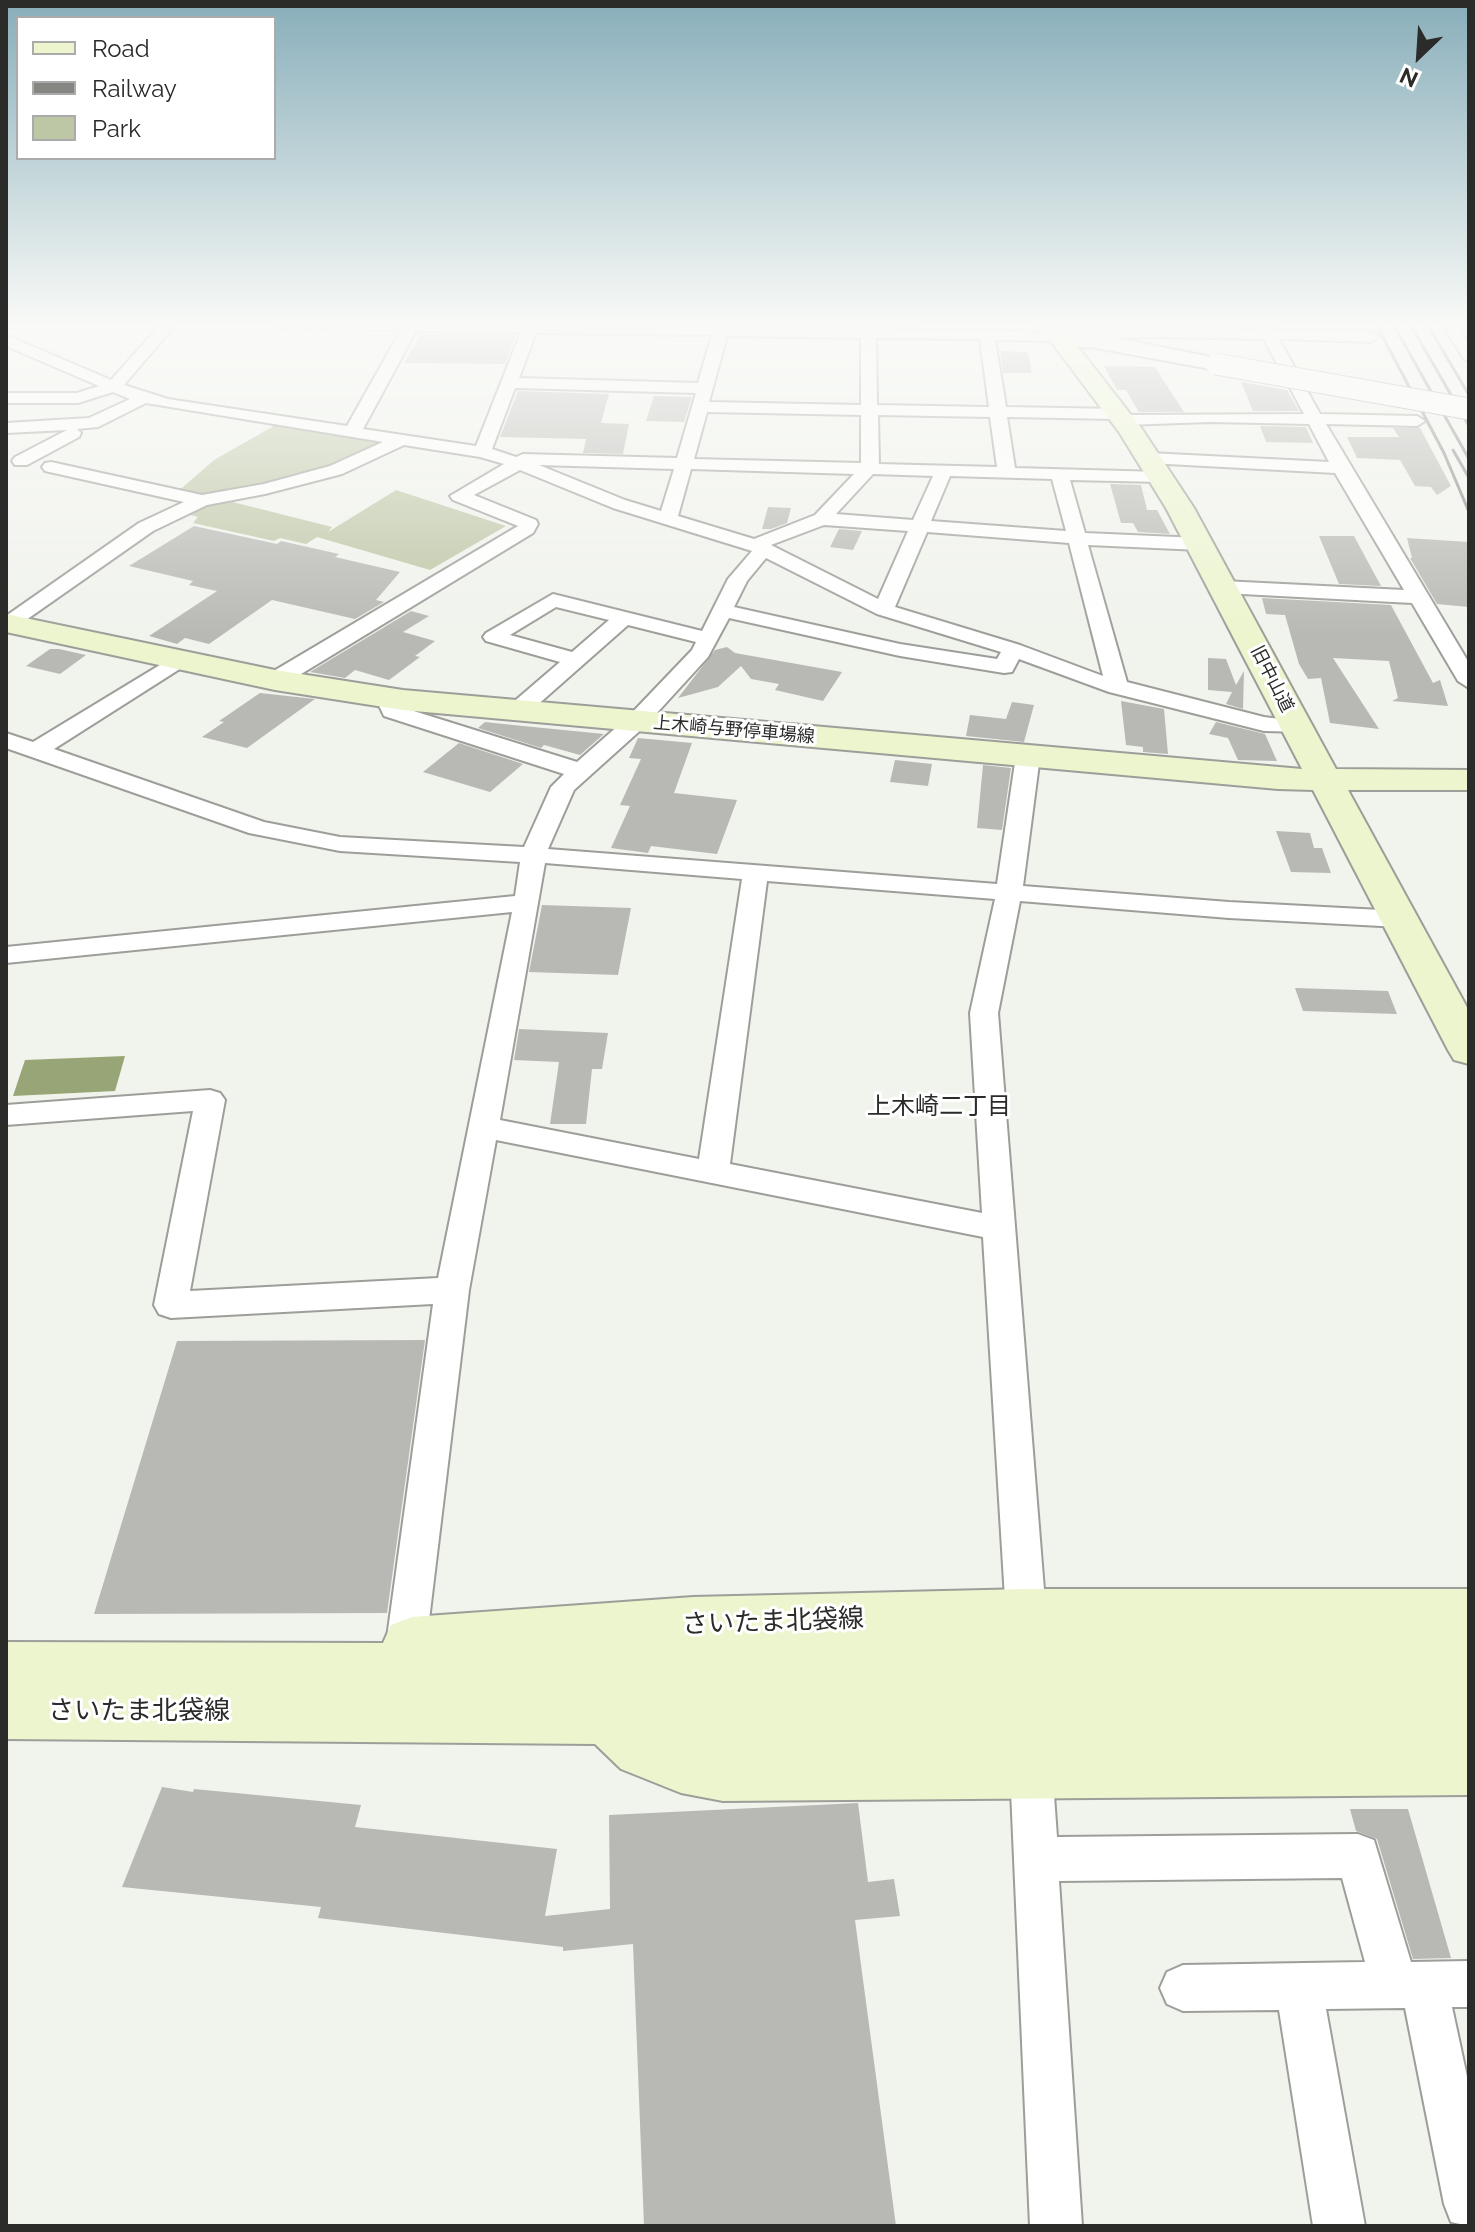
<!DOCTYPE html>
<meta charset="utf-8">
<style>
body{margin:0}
#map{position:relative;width:1475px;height:2232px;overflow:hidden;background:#f1f3ed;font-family:Raleway,sans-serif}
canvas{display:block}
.frame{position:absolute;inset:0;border:8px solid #2b2c2a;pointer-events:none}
.legend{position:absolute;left:16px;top:16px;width:260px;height:144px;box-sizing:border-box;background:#fff;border:2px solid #aaabaa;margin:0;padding:10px 14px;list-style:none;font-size:24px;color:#2b2c2a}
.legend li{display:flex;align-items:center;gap:16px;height:40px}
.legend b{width:40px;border:2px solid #aaabaa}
.north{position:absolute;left:1379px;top:16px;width:80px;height:80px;-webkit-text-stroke:6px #fff;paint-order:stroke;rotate:205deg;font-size:22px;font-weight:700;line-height:32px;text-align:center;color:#2b2c2a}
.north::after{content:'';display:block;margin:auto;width:28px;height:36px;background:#2b2c2a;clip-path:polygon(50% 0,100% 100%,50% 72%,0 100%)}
</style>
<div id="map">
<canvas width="1475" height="2232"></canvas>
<div class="frame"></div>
<ul class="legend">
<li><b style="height:10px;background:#ecf5ce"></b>Road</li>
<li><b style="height:10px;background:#868783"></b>Railway</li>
<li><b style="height:22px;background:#bdc6a5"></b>Park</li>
</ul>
<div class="north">N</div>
</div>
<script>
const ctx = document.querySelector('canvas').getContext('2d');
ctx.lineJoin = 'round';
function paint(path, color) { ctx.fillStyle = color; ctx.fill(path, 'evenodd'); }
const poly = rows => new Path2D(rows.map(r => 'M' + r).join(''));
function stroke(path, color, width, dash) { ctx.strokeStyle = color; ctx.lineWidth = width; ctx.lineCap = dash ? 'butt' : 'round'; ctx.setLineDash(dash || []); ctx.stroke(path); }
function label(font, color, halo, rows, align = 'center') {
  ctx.font = font + ' Raleway,"Noto Sans JP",sans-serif'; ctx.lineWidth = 6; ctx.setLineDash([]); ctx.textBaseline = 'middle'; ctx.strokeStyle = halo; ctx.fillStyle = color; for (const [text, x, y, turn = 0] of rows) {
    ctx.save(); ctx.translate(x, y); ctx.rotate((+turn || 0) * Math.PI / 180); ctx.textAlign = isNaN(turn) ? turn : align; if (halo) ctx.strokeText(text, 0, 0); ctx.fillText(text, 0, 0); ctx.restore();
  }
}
const green = poly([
 [279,423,402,440,336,470,202,500,175,494,214,460],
 [396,490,506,526,430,570,317,537,306,544,280,538,274,541,193,523,198,517,184,513,225,500,332,527,328,532]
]);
const water = poly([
 [125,1056,115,1091,13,1096,25,1060]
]);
const building = poly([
 [421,334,516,335,505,364,404,363],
 [1000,351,1028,352,1032,373,1003,373],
 [1104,366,1155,367,1184,412,1139,412,1126,390,1117,390],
 [1241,382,1287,390,1299,411,1253,411],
 [518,391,609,394,601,423,629,424,623,454,583,453,586,439,500,437],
 [654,396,692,397,684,422,646,421],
 [1260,426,1306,427,1313,443,1266,442],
 [1393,428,1420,428,1451,486,1437,495,1431,487,1415,486,1400,460,1357,458,1347,437,1399,437],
 [1110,484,1141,485,1147,510,1157,510,1170,534,1138,532,1133,523,1121,523],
 [768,507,791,508,787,523,771,529,762,529],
 [194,526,277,544,281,541,339,554,335,557,400,572,376,600,384,602,355,619,272,600,209,644,185,638,177,644,149,636,217,591,189,585,193,581,129,566],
 [839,529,862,531,853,550,830,547],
 [1319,536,1354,536,1381,586,1339,584],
 [1407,538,1469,542,1469,607,1437,604,1410,558,1412,558],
 [1262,598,1391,605,1433,683,1440,680,1448,706,1392,701,1398,698,1389,661,1333,658,1379,729,1330,723,1321,678,1308,679,1299,664,1285,615,1266,614],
 [411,611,429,616,403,632,435,641,415,656,420,657,389,680,355,670,345,678,310,672],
 [727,647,735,653,842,672,823,701,775,690,779,684,751,679,741,666,718,687,678,698,715,650],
 [50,649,59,649,86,655,60,674,26,666],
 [1208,658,1226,659,1236,685,1244,671,1243,709,1226,704,1232,692,1208,690],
 [260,693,315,699,247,748,202,737,224,722,219,721],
 [1121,701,1164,709,1168,754,1143,752,1143,747,1126,745],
 [1012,702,1034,705,1024,742,966,736,970,715,1006,719],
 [485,722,513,725,604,734,580,755,544,745,541,748,478,728],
 [1216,722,1265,734,1277,761,1238,760,1228,738,1209,734],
 [638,738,692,743,674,793,737,800,717,854,651,846,648,853,611,848,630,806,620,805,641,759,629,758],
 [459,743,523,764,490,792,423,772],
 [895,760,932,764,928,786,890,782],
 [983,765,1011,768,1002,830,977,828],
 [1276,831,1310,833,1314,848,1322,848,1331,873,1291,872],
 [542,905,631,908,618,975,529,972],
 [1295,988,1388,991,1397,1014,1303,1011],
 [519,1029,608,1033,602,1069,592,1069,586,1124,550,1124,559,1062,514,1060],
 [425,1340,387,1613,94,1614,177,1341],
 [162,1787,193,1792,194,1789,361,1805,355,1827,557,1849,545,1916,610,1909,609,1815,858,1803,868,1882,894,1879,900,1916,855,1920,896,2226,644,2226,633,1944,563,1951,563,1947,318,1918,321,1907,122,1887],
 [1350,1809,1408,1809,1451,1958,1413,1959,1377,1839,1356,1831]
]);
const minor = poly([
 [161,324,176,324,124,385,168,399,347,426,401,330,277,328,270,324,715,326,716,324,730,324,730,327,861,329,861,324,875,324,876,329,1059,333,1066,329,1158,327,1259,330,1256,324,1270,324,1274,330,1371,332,1379,337,1371,342,1279,339,1320,414,1417,416,1425,421,1417,426,1326,424,1469,663,1469,688,1458,681,1412,603,1223,593,1213,587,1223,581,1404,590,1335,473,1149,463,1140,458,1149,453,1329,462,1309,424,1210,422,1124,425,1118,424,1116,419,1007,417,1015,468,1161,472,1170,477,1161,482,1070,480,1085,533,1200,538,1210,544,1200,550,1088,545,1127,682,1264,717,1305,722,1308,727,1305,732,1264,731,1109,692,1019,659,1012,672,1004,673,900,656,729,618,708,657,644,727,574,790,548,849,997,884,1016,756,1020,751,1028,749,1036,751,1040,756,1023,886,1229,902,1400,911,1409,913,1413,919,1409,925,1400,927,1229,918,1020,901,998,1013,1046,1615,1040,1628,1026,1633,1012,1628,1006,1615,983,1237,496,1140,469,1290,426,1645,420,1658,406,1664,392,1658,386,1645,433,1304,171,1318,159,1314,154,1305,193,1111,6,1125,6,1105,210,1090,220,1093,225,1100,190,1291,438,1278,512,912,6,963,6,947,515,896,520,862,340,851,249,833,6,748,6,733,33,742,178,654,189,660,186,665,54,749,264,822,340,837,524,847,551,787,564,774,384,716,375,697,378,692,394,692,401,707,577,762,628,717,692,650,696,642,628,625,526,715,518,717,507,710,510,705,560,662,486,641,483,637,486,633,553,594,702,631,728,579,752,551,613,508,520,470,474,495,536,520,538,524,533,533,283,685,267,685,264,680,267,675,518,526,453,500,450,496,504,464,480,457,404,445,342,474,265,494,207,505,153,531,16,627,6,628,6,616,139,523,184,502,45,471,42,467,45,463,51,462,202,495,264,484,330,466,383,442,146,403,98,427,77,429,81,433,79,437,27,465,15,465,12,461,15,457,67,430,6,433,6,423,89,418,130,399,113,392,78,403,6,403,6,393,77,393,99,386,6,346,6,335,111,380,161,324],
 [416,331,521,332,476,446,363,429,416,331],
 [536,333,712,335,698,383,519,378,536,333],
 [727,336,861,338,861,405,709,402,727,336],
 [1158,337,1264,339,1304,414,1127,415,1125,410,1119,409,1006,407,995,340,1049,341,1087,348,1095,343,1085,338,1158,337],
 [876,338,980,339,989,407,877,405,876,338],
 [515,388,696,393,677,458,523,454,516,457,492,449,515,388],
 [707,412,861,415,861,463,694,459,707,412],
 [878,415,990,417,997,467,879,464,878,415],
 [539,465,674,469,661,511,625,500,539,465],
 [691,469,854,474,815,515,754,539,678,516,691,469],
 [873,474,933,476,913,520,836,514,873,474],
 [950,476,1052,479,1066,531,931,521,950,476],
 [824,525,908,531,878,599,771,545,824,525],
 [927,532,1069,543,1103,676,1020,645,895,607,927,532],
 [766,558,877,614,1001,652,997,659,900,644,734,607,747,581,766,558],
 [556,607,609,620,572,652,510,635,556,607],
 [545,863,742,879,699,1159,500,1120,545,863],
 [767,881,995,899,970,1013,982,1213,730,1164,767,881],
 [1442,324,1456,324,1469,344,1469,361,1464,359,1442,324],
 [1031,1746,1046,1752,1052,1767,1057,1837,1358,1834,1374,1840,1411,1962,1469,1961,1469,2007,1452,2007,1469,2086,1469,2226,1451,2222,1444,2204,1405,2008,1326,2009,1365,2226,1313,2226,1279,2010,1183,2011,1167,2004,1160,1988,1167,1972,1183,1965,1365,1962,1342,1878,1059,1881,1082,2226,1030,2226,1010,1767,1016,1752,1031,1746]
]);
const tertiary = poly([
 [1060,330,1096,334,1216,358,1226,364,1216,370,1053,340,1050,336,1053,332,1060,330]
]);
const secondary = poly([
 [1038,324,1060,324,1142,429,1194,508,1336,769,1469,770,1469,790,1348,790,1469,1011,1469,1064,1454,1060,1448,1050,1313,790,1278,789,403,710,275,690,6,632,6,614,275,670,403,690,1302,769,1166,508,1119,432,1038,324],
 [1026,1589,1469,1589,1469,1795,723,1801,681,1793,621,1769,595,1744,6,1739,6,1642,383,1643,391,1625,412,1617,693,1597,1026,1589]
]);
const rail = poly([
 [1376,324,1444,453,1469,512],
 [1393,324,1469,459],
 [1410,324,1469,426],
 [1427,324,1469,395],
 [1453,450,1469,478]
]);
const tertiaryBridge = poly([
 [1216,364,1469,409]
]);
const farStreetnames = [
 ["旧中山道",1272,679,63],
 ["上木崎与野停車場線",734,730,5]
];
const neighbourhoodNames = [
 ["上木崎二丁目",939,1107]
];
const nearStreetnames = [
 ["さいたま北袋線",773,1622,-2],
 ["さいたま北袋線",139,1711]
];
paint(green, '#bdc6a5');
paint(water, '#98a576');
paint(building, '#b8b9b4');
stroke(minor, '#9d9e99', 4);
stroke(tertiary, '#9d9e99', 4);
stroke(secondary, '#9d9e99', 4);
paint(minor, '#fff');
paint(tertiary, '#fff');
paint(secondary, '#ecf5ce');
stroke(rail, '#868783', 3);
stroke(tertiaryBridge, '#9d9e99', 23, []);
stroke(tertiaryBridge, '#fff', 21);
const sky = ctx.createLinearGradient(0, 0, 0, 636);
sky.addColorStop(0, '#88aeba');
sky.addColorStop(0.51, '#f9faf7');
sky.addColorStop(1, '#f9faf700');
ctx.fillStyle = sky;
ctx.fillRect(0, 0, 1475, 636);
label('18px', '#2b2c2a', '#fff', farStreetnames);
label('24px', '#2b2c2a', '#fff', neighbourhoodNames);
label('26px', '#2b2c2a', '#fff', nearStreetnames);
</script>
